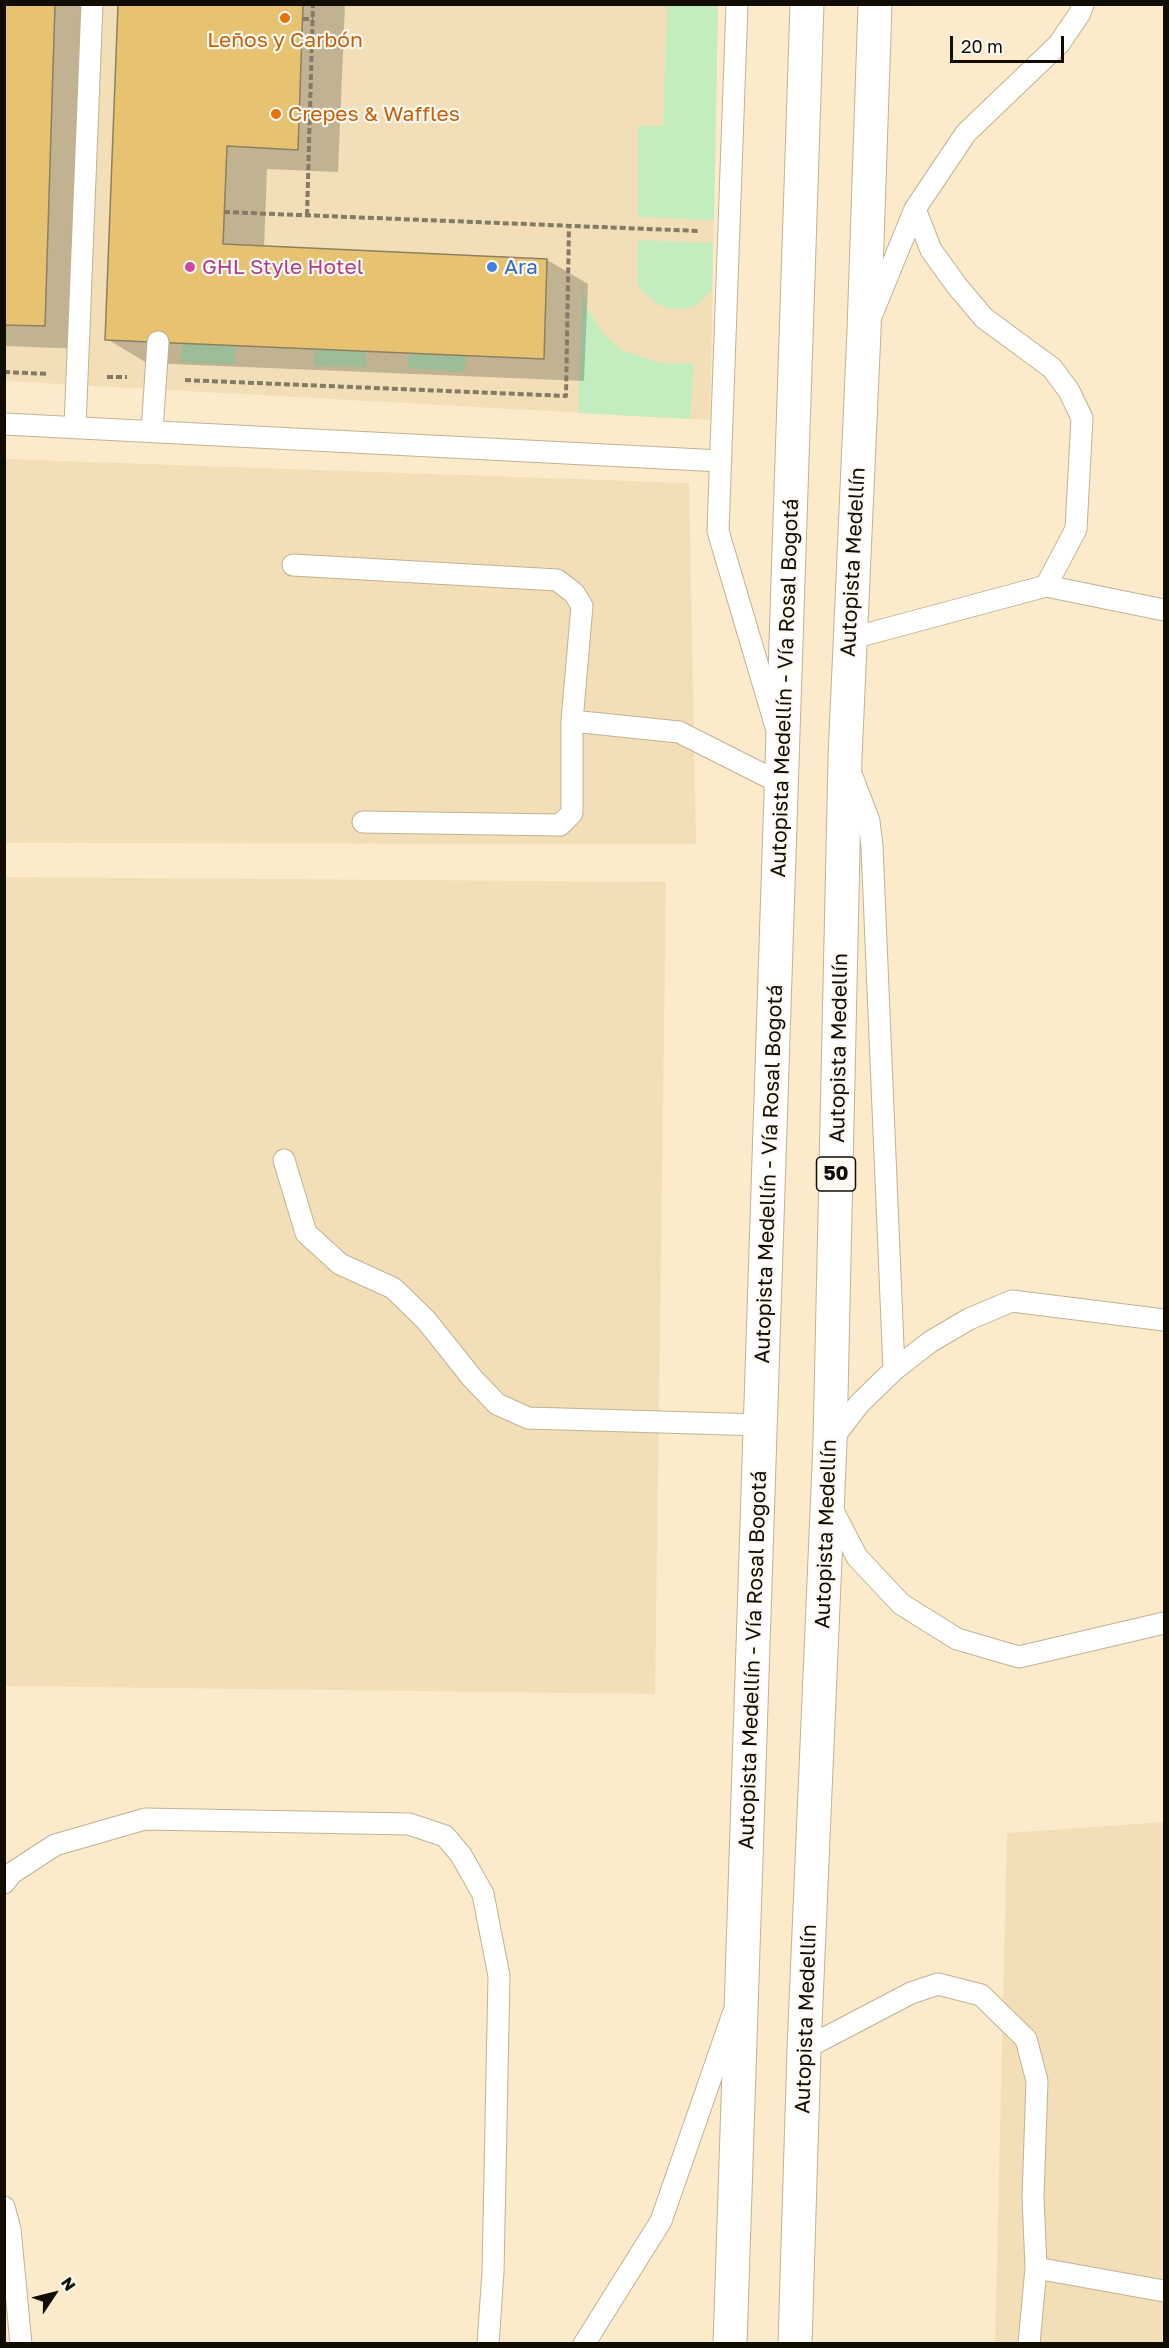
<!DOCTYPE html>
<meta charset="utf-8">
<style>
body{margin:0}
#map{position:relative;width:1169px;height:2348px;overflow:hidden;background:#fbebca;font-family:"Golos Text",sans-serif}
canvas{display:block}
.frame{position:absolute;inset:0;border:6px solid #120d03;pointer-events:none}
.north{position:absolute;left:24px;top:2264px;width:60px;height:60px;-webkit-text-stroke:4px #fdf9f3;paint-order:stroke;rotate:55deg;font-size:16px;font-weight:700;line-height:24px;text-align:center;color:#120d03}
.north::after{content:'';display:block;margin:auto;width:21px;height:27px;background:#120d03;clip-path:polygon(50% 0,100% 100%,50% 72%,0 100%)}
.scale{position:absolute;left:950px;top:36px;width:114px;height:27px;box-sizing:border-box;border:3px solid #120d03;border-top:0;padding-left:8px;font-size:18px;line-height:21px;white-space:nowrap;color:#120d03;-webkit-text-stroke:4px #fdf9f3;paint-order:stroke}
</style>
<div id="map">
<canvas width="1169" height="2348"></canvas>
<div class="frame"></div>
<div class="north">N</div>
<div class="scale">20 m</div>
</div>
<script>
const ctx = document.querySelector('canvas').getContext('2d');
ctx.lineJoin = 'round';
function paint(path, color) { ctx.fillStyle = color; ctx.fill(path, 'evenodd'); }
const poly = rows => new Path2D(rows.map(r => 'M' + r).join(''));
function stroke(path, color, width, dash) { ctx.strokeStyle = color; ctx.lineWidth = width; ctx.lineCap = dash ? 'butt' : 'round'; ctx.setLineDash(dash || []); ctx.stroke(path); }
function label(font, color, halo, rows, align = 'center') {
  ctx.font = font + ' "Golos Text",sans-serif'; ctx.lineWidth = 4.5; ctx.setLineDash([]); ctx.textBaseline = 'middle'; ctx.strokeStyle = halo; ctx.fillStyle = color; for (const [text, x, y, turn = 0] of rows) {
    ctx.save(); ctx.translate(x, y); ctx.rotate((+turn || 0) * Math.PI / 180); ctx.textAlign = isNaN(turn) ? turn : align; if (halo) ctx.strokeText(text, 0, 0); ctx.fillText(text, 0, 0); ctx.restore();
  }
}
const built = poly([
 [4,5,718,5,710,420,5,381],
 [5,459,689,483,696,844,5,843],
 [5,877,666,882,655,1694,5,1686],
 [1164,1822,1164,2343,995,2344,1007,1833]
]);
const green = poly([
 [667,5,718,5,714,220,638,217,638,126,663,126],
 [638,240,713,243,712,291,695,306,685,309,667,308,658,304,642,291,637,283],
 [582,284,587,308,597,324,608,339,623,351,661,363,694,364,690,419,578,413],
 [182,343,236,345,235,365,180,362],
 [314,349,366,351,367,367,314,366],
 [409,353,466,356,464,372,408,368]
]);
const shadow = poly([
 [4,4,96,4,85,349,4,346],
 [119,4,345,4,338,172,267,169,264,248,547,260,588,284,584,381,147,363,107,339]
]);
const building = poly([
 [4,4,55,4,45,326,4,325,4,4],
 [118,4,303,4,298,150,227,146,223,244,547,259,544,359,105,340,118,4]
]);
const path = poly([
 [303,19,313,19],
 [299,114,310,113],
 [224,212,699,231],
 [307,215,313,4],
 [4,372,49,374],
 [107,377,127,377],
 [185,380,566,396,569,226]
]);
const lane = poly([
 [737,4,718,531,776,727],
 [872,314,915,209,966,133,1059,44,1080,13,1083,4],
 [4,424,721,461],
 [75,427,92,4],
 [152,431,158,342],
 [293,565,557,580,574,593,582,606,572,721,679,732,782,784],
 [1046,586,1164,610],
 [849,639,1046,586,1076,529,1082,418,1069,391,1052,368,984,318,957,286,931,250,915,209],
 [850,771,869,821,872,846,894,1370],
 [363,822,560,825,572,813,572,721],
 [284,1160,306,1233,340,1264,393,1288,426,1320,473,1379,497,1404,528,1418,761,1425],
 [830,1442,859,1404,894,1370,930,1342,969,1319,1012,1301,1164,1320],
 [830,1505,857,1557,901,1604,957,1639,1019,1657,1164,1623],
 [4,1883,12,1873,55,1845,145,1819,409,1824,445,1836,461,1855,483,1894,499,1976,493,2272,488,2344],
 [804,2049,911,1993,938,1984,981,1995,1026,2039,1037,2081,1033,2197,1036,2268,1029,2344],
 [4,2207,10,2229,21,2344],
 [1036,2268,1164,2291],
 [584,2344,661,2221,733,2014]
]);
const highway = poly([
 [730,2344,807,4],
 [795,2344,804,2049,830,1442,845,758,864,331,875,4]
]);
const markers = [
 [285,18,6,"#e8710a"],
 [276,114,6,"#e8710a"],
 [190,267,6,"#d1479c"],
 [492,267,6,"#3f7fe0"]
];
const shields = [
 [836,1174,39]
];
const shieldNames = [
 ["50",836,1174]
];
const foodNames = [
 ["Leños y Carbón",285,40],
 ["Crepes & Waffles",288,114,"left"]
];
const hotelNames = [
 ["GHL Style Hotel",202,267]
];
const shopNames = [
 ["Ara",504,267]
];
const streetNames = [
 ["Autopista Medellín",853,562,-87],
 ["Autopista Medellín - Vía Rosal Bogotá",785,688,-88],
 ["Autopista Medellín",839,1048,-89],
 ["Autopista Medellín - Vía Rosal Bogotá",769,1174,-88],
 ["Autopista Medellín",826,1534,-88],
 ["Autopista Medellín - Vía Rosal Bogotá",753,1660,-88],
 ["Autopista Medellín",806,2019,-88]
];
paint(built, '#f2dfb7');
paint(green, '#c4edbf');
paint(shadow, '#0003');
paint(building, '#e7c270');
stroke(building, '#8d7f61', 1.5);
stroke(lane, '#c1b292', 23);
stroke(highway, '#c1b292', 35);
stroke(path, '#857a65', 4, [6, 3]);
stroke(lane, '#fff', 21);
stroke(highway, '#fff', 33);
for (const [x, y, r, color] of markers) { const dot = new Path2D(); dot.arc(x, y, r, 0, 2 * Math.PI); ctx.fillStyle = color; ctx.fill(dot); stroke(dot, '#fdf9f3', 2); }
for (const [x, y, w] of shields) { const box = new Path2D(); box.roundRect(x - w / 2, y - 17, w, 34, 4.5); ctx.fillStyle = '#fdf9f3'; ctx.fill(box); stroke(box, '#120d03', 1.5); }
label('bold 20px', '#120d03', null, shieldNames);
label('21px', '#c56008', '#fdf9f3', foodNames);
label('21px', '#b23c85', '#fdf9f3', hotelNames, 'left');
label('21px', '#366cbe', '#fdf9f3', shopNames, 'left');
label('21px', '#120d03', '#fdf9f3', streetNames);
</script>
